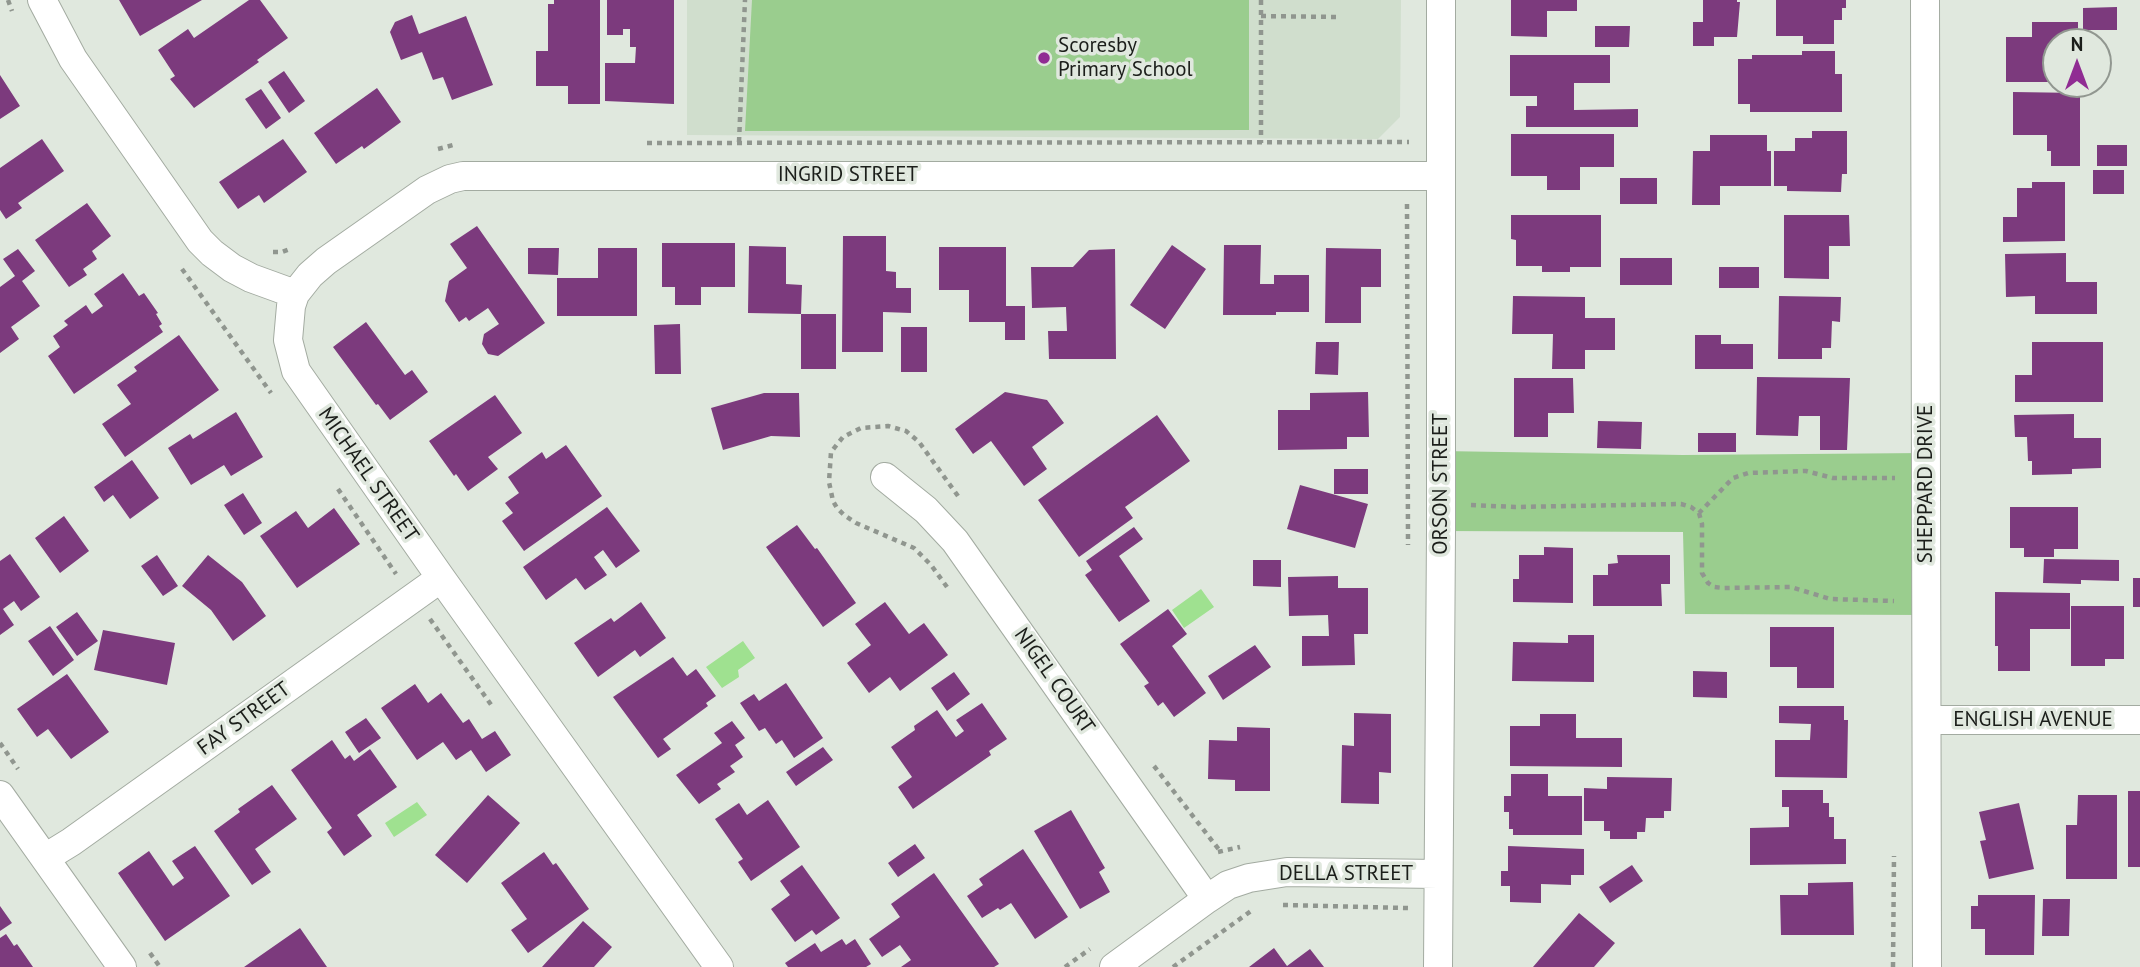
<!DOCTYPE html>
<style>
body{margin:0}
#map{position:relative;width:2140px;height:967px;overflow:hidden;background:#e0e8de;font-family:"PT Sans",sans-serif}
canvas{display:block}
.north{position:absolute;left:2042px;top:28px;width:70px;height:70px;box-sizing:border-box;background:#e0e8de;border:2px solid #919790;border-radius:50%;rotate:0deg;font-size:19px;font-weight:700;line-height:28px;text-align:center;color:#1b1e1a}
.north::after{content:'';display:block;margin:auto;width:24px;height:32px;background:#902c93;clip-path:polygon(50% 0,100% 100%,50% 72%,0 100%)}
</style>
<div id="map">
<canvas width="2140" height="967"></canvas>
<div class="north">N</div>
</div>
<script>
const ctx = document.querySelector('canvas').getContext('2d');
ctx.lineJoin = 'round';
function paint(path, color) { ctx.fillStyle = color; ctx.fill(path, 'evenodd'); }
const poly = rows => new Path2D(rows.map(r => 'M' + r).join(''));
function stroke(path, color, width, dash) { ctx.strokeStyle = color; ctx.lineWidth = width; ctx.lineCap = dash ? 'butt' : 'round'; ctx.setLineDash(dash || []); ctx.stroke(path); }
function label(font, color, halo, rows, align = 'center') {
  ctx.font = font + ' "PT Sans",sans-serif'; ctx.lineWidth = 7; ctx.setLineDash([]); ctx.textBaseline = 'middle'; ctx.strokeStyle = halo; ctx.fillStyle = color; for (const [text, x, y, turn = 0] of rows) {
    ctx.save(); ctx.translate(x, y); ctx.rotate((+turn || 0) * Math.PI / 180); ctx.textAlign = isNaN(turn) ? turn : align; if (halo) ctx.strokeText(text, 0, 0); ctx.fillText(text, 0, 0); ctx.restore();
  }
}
const built = poly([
 [687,0,1401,0,1400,117,1378,139,687,135]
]);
const green = poly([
 [752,0,1249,0,1249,130,745,131],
 [1441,451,1683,455,1925,453,1926,615,1685,614,1683,532,1441,531]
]);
const water = poly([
 [1201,589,1214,607,1184,628,1172,610],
 [743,641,755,658,738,670,739,677,722,688,706,667],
 [417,802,427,815,394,837,385,823]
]);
const building = poly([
 [119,0,202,0,140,36],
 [249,0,260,0,288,38,257,60,259,62,194,108,170,79,175,76,158,50,188,29,194,38],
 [554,0,600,0,600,104,568,104,568,86,536,86,536,51,548,51,548,4,554,4],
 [607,0,674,0,674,104,605,101,605,63,635,63,636,47,630,47,630,29,623,29,623,35,607,35],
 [1511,0,1577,0,1577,11,1547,11,1547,37,1511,36],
 [1703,0,1737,0,1737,2,1740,2,1737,37,1714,37,1714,46,1693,46,1693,22,1703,22],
 [1776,0,1846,0,1846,8,1842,8,1842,20,1834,20,1834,44,1803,44,1803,36,1776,36],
 [2117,7,2117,30,2083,30,2083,8],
 [412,15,419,34,466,16,493,85,452,100,443,77,433,80,422,52,401,60,390,32,395,22],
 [2032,22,2078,22,2078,42,2056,42,2056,82,2006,82,2006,37,2032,37],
 [1595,26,1630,26,1629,47,1595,47],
 [2104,46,2105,82,2098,82,2098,47],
 [1802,51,1835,51,1835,74,1842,74,1842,112,1750,112,1750,104,1738,104,1738,59,1752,59,1752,55,1802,55],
 [1510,55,1610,55,1610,83,1574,83,1574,110,1638,109,1638,127,1526,127,1526,106,1537,106,1537,96,1510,96],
 [284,71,305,101,289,113,268,82],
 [0,75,20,106,0,119],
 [377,88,401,122,364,149,362,146,336,164,314,133],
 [261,89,281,118,266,129,245,99],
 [2013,92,2080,93,2080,166,2051,166,2051,151,2047,151,2047,135,2013,135],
 [1812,131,1847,131,1847,174,1842,174,1841,192,1787,191,1787,186,1774,186,1774,151,1795,151,1795,138,1812,138],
 [1511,134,1614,134,1614,167,1580,167,1580,190,1547,190,1547,176,1511,176],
 [1710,135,1767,135,1767,151,1771,151,1771,186,1720,186,1720,205,1692,205,1693,151,1710,151],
 [42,139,64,171,18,203,22,208,6,219,0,210,0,168],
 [283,139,307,172,264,203,259,195,238,209,219,182],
 [2097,145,2127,145,2127,166,2097,166],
 [2093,170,2124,170,2124,194,2093,194],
 [1620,178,1657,178,1657,204,1620,204],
 [2032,182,2065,182,2065,241,2003,242,2003,217,2017,217,2017,188,2032,188],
 [87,203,111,236,92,251,97,259,83,269,87,275,69,287,35,240],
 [1511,215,1601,215,1601,267,1570,267,1570,272,1542,272,1542,266,1516,266,1516,240,1511,239],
 [1784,215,1849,215,1850,246,1829,246,1829,279,1784,278],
 [477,226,545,323,498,356,488,354,482,344,484,334,499,324,488,308,469,321,466,317,459,322,445,301,449,281,467,268,450,244],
 [843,236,886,236,886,271,896,272,896,288,911,288,911,313,883,312,883,352,842,352],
 [662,243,735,243,735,287,701,287,701,305,675,305,675,287,662,287],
 [1172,245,1206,269,1165,329,1130,305],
 [1224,245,1261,245,1260,284,1274,284,1274,275,1309,275,1309,312,1276,312,1276,315,1223,315],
 [749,246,786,247,786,284,802,285,801,314,748,313],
 [939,247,1006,247,1006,306,1025,306,1025,340,1005,340,1005,322,969,322,969,290,939,290],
 [528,248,559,248,558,275,528,274],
 [598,248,637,248,637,316,557,316,557,278,598,278],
 [1326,248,1381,249,1381,287,1361,287,1361,323,1325,323],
 [18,249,35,271,22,281,40,306,11,327,19,339,0,353,0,287,15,276,3,259],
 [1115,249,1116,359,1049,359,1048,331,1067,331,1066,307,1032,308,1031,267,1073,267,1089,250],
 [2066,253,2066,282,2097,282,2097,314,2035,314,2035,296,2006,297,2005,254],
 [1620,258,1672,258,1672,285,1620,285],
 [1719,267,1759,267,1759,288,1719,288],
 [123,273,139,296,144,293,158,313,156,314,162,324,159,326,163,332,74,394,48,356,60,347,53,336,68,325,64,321,86,305,92,314,103,306,94,294],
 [1513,296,1585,297,1585,318,1615,318,1615,350,1585,350,1585,369,1552,369,1553,334,1512,334],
 [1779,296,1841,297,1840,322,1832,321,1831,348,1822,348,1822,359,1778,359],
 [801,314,836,314,836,369,801,369],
 [366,322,405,375,412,370,428,392,390,420,378,404,376,405,333,347],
 [680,324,681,374,655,374,654,325],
 [901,327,927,327,927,372,901,372],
 [179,335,219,390,125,457,102,424,131,404,117,385,137,371,134,367],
 [1695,335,1721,335,1721,344,1753,344,1753,369,1695,369],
 [1316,342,1339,342,1338,375,1315,374],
 [2032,342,2103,342,2103,402,2015,402,2015,375,2032,375],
 [1757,377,1850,378,1847,450,1820,450,1820,416,1799,416,1798,436,1756,435],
 [1514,378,1573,378,1574,413,1548,413,1548,437,1514,437],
 [1005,392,1047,400,1064,423,1032,447,1047,469,1024,486,991,441,973,454,955,429],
 [1368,392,1369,437,1347,437,1347,449,1278,450,1278,410,1310,410,1310,393],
 [764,393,799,393,800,437,771,436,723,450,711,408],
 [495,395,522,433,488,457,498,469,468,491,456,474,454,476,429,441],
 [236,412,263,457,231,476,224,465,191,485,168,448,190,434,193,439],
 [2074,414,2074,438,2101,438,2101,468,2072,469,2072,474,2032,475,2032,461,2028,461,2027,437,2015,437,2014,415],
 [1157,415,1190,461,1125,507,1133,518,1079,557,1038,500],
 [1598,421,1642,422,1641,449,1597,448],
 [1698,433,1736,433,1736,452,1698,452],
 [566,445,602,496,524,551,502,521,513,513,505,503,519,493,508,477,542,452,546,459],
 [132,460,159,498,130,519,113,495,104,502,94,487],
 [1334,469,1368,469,1368,494,1334,494],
 [1300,485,1368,504,1355,548,1287,529],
 [243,493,262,523,244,535,224,505],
 [607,507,640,551,616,568,603,550,594,557,607,575,585,590,576,578,546,600,523,567],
 [2010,507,2078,507,2078,549,2054,549,2054,557,2024,557,2024,548,2010,548],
 [334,508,360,544,297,588,260,536,296,511,308,528],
 [64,516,89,551,60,573,35,538],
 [797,525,815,549,817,548,856,603,823,627,766,547],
 [1134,527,1143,539,1119,556,1150,601,1119,622,1085,575,1092,570,1086,561],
 [1544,547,1573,548,1573,603,1513,602,1513,579,1519,579,1519,555,1544,555],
 [10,554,40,597,21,611,14,601,3,609,14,625,0,635,0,561],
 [157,555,178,586,163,596,141,566],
 [208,555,242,582,266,616,233,641,211,610,182,586],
 [1617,555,1670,555,1670,584,1661,584,1662,606,1593,606,1593,575,1608,575,1608,564,1618,563],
 [2044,559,2119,560,2119,581,2081,580,2081,584,2043,583],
 [1253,560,1281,560,1281,587,1253,586],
 [1338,576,1338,588,1368,588,1368,634,1354,634,1355,665,1302,666,1302,636,1329,636,1328,615,1289,616,1288,577],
 [2133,578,2140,578,2140,607,2133,607],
 [1995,592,2070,593,2070,629,2030,629,2030,671,1998,671,1998,646,1995,646],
 [641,602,666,638,640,657,635,650,598,677,574,643,611,618,614,622],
 [885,602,909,634,924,623,948,655,900,691,890,677,869,693,847,663,871,645,855,624],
 [2071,606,2124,606,2124,659,2105,659,2105,666,2071,666],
 [1168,609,1187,634,1172,646,1206,693,1174,717,1163,702,1158,706,1144,686,1149,683,1120,644],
 [77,612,98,641,77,656,56,627],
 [50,626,74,660,53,676,28,641],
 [1770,627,1834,627,1834,688,1797,688,1797,667,1770,667],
 [103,630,175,643,167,685,94,670],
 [1568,635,1594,635,1594,682,1512,681,1513,642,1568,643],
 [1255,645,1271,667,1223,700,1208,676],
 [673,657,687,676,696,669,716,696,706,703,708,706,663,739,671,749,658,758,613,697],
 [1693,671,1727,672,1727,698,1693,697],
 [954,672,970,694,947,711,931,688],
 [67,674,109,732,71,759,48,729,37,737,17,709],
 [786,683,823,738,794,758,782,740,776,744,765,728,759,731,740,703,754,694,759,701],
 [415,684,428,703,441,693,463,723,469,719,482,739,495,731,511,755,486,772,471,750,456,760,443,742,417,760,381,708],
 [982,703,1007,739,989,751,991,755,913,809,898,787,912,777,891,747,915,730,914,726,937,710,956,737,964,731,956,720],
 [1779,706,1844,706,1844,720,1848,720,1847,778,1775,777,1775,740,1810,740,1811,724,1779,723],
 [1354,713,1391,714,1391,773,1379,772,1379,804,1341,803,1342,745,1354,746],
 [1540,714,1576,714,1576,738,1622,738,1622,767,1510,766,1510,726,1540,726],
 [366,718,381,738,359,753,345,732],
 [732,721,745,738,735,745,743,757,730,766,735,772,717,784,721,789,699,804,676,775,722,743,714,733],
 [1237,727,1270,728,1270,791,1235,791,1235,780,1208,779,1209,740,1237,741],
 [332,740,345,759,350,755,354,761,370,749,397,787,357,815,372,836,344,856,327,832,332,828,291,770],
 [823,747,833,760,796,786,786,772],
 [1511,774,1548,774,1548,796,1582,796,1582,835,1513,835,1513,829,1509,829,1509,812,1504,812,1504,796,1511,796],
 [1607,777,1672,778,1671,811,1664,811,1664,818,1646,818,1645,832,1637,832,1637,839,1610,839,1610,831,1604,831,1604,821,1584,821,1584,788,1607,789],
 [272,785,297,819,255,849,271,872,252,885,214,831,240,812,238,809],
 [1782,790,1823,790,1823,803,1829,803,1829,817,1834,817,1834,839,1846,839,1846,864,1750,865,1750,828,1789,827,1789,807,1782,807],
 [2128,791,2140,791,2140,867,2128,867],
 [488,795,520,823,467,883,435,855],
 [2078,795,2117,795,2117,879,2066,879,2066,825,2077,825],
 [768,800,800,847,751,881,738,862,743,859,715,819,739,803,747,815],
 [2019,803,2034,869,1989,879,1980,841,1986,840,1979,812],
 [1071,810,1105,868,1099,872,1110,892,1080,909,1034,831],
 [915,844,925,858,898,877,888,863],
 [195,846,230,896,165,941,118,873,149,851,173,886,184,878,172,861],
 [1508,846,1584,849,1584,875,1571,875,1571,885,1541,884,1541,903,1510,902,1510,886,1501,886,1501,871,1508,871],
 [1023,849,1068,917,1035,939,1011,903,1000,910,998,908,982,918,967,896,983,885,979,879],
 [544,852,553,865,556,863,589,909,528,953,511,930,527,919,501,883],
 [802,865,840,918,816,935,812,930,795,942,771,909,790,895,780,881],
 [1632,865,1643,881,1610,903,1599,887],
 [934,873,999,964,994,967,901,967,911,960,900,945,882,957,869,939,900,917,891,904],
 [1853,882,1854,935,1781,935,1780,895,1808,895,1808,883],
 [1978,895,2035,895,2034,955,1985,955,1985,929,1971,929,1971,906,1978,906],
 [2043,899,2070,899,2069,936,2042,936],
 [0,906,12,923,0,931],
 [1579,913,1615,943,1594,967,1533,967],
 [583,921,612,947,594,967,542,967],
 [300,928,327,967,244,967],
 [6,934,14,946,17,944,33,967,0,967,0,938],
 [842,939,846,945,855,939,871,964,866,967,788,967,785,963,815,943,821,952],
 [1274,948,1287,966,1310,949,1324,967,1249,967]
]);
const path = poly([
 [8,0,12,11],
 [1261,0,1261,143],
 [1261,16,1336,17],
 [739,142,745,0],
 [647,143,1409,142],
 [438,149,457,144],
 [1407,204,1408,545],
 [273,252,282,252,290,249],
 [182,269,271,393],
 [338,489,396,574],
 [1471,505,1515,507,1681,504,1691,507,1699,513,1733,478,1748,473,1806,471,1833,478,1895,478],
 [1699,513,1702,524,1702,573,1708,583,1714,587,1723,588,1791,587,1830,599,1894,601],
 [947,587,931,565,914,548,856,523,844,515,837,508,833,501,829,482,831,452,843,437,861,428,888,426,906,431,919,442,958,496],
 [430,619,492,706],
 [0,743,18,769],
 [1154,766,1220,851],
 [1218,852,1240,847],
 [1283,905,1408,908],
 [150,953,160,967],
 [1065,967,1090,949],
 [1173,967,1251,911],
 [1893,967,1894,856]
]);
const street = poly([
 [42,0,73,59,200,241,212,253,232,268,251,278,295,294,291,306,288,340,296,371,441,578,719,967],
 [1925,0,1927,967],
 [295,294,310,275,326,261,427,190,450,179,463,176,1440,176],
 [885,477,926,510,955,541,1207,899],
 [1927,720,2140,720],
 [0,795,122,967],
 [45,858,71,842,441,578],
 [1114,967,1207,899,1228,885,1249,878,1287,872,1438,874],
 [1438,967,1441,531,1441,0]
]);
const markers = [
 [1044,58,7,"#902c93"]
];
const poiNames = [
 ["Scoresby",1058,46],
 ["Primary School",1058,70]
];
const streetNames = [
 ["INGRID STREET",848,175],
 ["MICHAEL STREET",368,475,55],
 ["ORSON STREET",1441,484,-90],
 ["SHEPPARD DRIVE",1926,484,-90],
 ["NIGEL COURT",1054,681,55],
 ["FAY STREET",244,719,-36],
 ["ENGLISH AVENUE",2033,720],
 ["DELLA STREET",1346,874]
];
paint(built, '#d0decd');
paint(green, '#9acd8e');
paint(water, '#9fe190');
paint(building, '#7c3a7d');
stroke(street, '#a3aba1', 30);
stroke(path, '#90968f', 4.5, [5, 5]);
stroke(street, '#fff', 28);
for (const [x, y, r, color] of markers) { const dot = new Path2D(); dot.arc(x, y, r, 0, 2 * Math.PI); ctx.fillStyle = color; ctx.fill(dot); stroke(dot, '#e0e8de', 2.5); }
label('21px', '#1b1e1a', '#e0e8de', poiNames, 'left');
label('21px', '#1b1e1a', '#e0e8de', streetNames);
</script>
